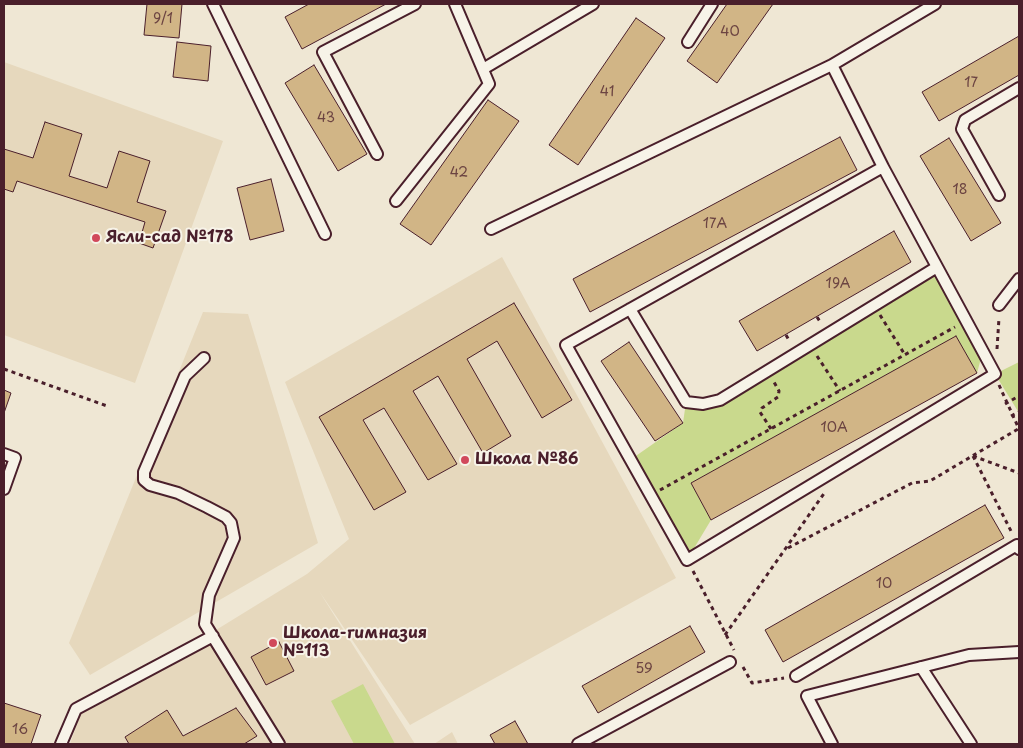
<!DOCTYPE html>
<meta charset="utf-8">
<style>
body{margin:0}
#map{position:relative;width:1023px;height:748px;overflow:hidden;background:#efe7d4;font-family:"Playpen Sans",sans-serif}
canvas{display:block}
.frame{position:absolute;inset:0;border:5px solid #4a1f2b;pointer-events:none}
</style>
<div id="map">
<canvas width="1023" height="748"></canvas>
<div class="frame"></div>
</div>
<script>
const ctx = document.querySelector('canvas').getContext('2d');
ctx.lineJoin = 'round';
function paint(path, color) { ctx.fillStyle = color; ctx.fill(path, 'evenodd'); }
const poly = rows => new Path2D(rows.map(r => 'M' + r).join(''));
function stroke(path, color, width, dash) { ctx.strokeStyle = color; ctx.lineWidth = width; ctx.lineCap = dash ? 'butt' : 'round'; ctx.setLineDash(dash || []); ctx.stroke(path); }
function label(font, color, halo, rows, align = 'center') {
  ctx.font = font + ' "Playpen Sans",sans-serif'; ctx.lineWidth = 4; ctx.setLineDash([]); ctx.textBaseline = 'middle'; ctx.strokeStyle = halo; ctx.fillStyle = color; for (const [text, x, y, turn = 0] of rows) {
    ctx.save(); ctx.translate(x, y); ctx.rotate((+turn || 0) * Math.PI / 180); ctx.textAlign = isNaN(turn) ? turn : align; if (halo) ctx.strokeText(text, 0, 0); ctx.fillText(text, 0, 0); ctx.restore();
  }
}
const built = poly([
 [4,62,223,141,135,383,4,335],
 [502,257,676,578,410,725,319,591,415,744,70,744,81,713,307,574,349,539,285,382],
 [203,312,248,314,318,543,90,675,69,643],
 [452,732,458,744,434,744]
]);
const green = poly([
 [937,267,983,351,977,373,956,337,691,483,711,520,687,560,630,460,683,423,686,402,720,400],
 [1019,362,1019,413,995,374],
 [363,684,395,744,354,744,331,701]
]);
const building = poly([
 [147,4,182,4,179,38,144,35,147,4],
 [309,4,386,4,302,49,285,17,309,4],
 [727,4,773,4,717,83,687,61,727,4],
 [636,18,665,38,578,165,549,145,636,18],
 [1019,36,1019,75,939,121,922,92,1019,36],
 [177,42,211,46,208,81,173,77,177,42],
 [314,65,367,154,338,171,285,83,314,65],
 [488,100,519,121,431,245,400,224,488,100],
 [45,122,82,134,69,176,107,188,119,151,150,161,137,202,166,211,153,248,139,243,145,222,17,181,13,192,4,189,4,149,33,158,45,122],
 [840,137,857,170,590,312,573,279,840,137],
 [949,138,1001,223,971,241,920,156,949,138],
 [271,179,284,231,250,240,237,188,271,179],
 [894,231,911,262,757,351,739,321,894,231],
 [514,303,572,400,542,418,497,341,467,359,511,436,483,453,438,376,413,391,457,464,428,480,384,408,363,420,406,492,374,510,319,417,514,303],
 [956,336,977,373,711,520,691,483,956,336],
 [629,342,683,423,655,441,601,361,629,342],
 [4,390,11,393,4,413,4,390],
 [985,505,1004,538,783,662,765,630,985,505],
 [690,626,705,652,598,713,582,686,690,626],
 [279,642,294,671,266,685,251,657,279,642],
 [4,703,41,715,31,744,4,744,4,703],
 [236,708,257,736,244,744,129,744,125,737,167,710,183,736,236,708],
 [515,721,528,744,495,744,490,735,515,721]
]);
const path = poly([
 [880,315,905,355],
 [817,317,821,323],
 [786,335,790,342],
 [997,349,999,318],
 [817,356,840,391],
 [4,369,107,406],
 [999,385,1019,429],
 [1005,404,1019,396],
 [1011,416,1019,412],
 [771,429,760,412,762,408,778,397,779,391,774,382],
 [973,456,1012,533],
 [973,456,1019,473],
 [660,490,955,327],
 [788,548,912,483,930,481,1018,429],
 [693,571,734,650],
 [725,635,825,492],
 [743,667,752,683,784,678]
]);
const service = poly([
 [213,4,325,234],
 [688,42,712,4],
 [832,65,935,4],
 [483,69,593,4],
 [377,154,323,52,415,4],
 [999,195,962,129,965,120,1019,88],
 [396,201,489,84,455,4],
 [491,229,832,65,883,167,566,345,687,560,995,374,883,167],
 [999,305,1019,279],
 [630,309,686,402,703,404,720,400,937,267],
 [204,358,185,376,144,472,144,480,150,485,178,493,207,507,226,517,231,523,234,538,209,595,205,624,279,744],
 [4,454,15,458,4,489],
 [921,667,971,744],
 [796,676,1017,545,1019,549],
 [61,744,76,709,213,636],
 [578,744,730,662],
 [832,744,807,696,969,655,1019,652]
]);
const markers = [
 [96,238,5,"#d1495b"],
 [465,460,5,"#d1495b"],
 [273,643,5,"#d1495b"]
];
const numberNames = [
 ["9/1",163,19],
 ["40",730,32],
 ["17",971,83],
 ["41",607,92],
 ["43",326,118],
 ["42",459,173],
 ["18",960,190],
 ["17А",715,224],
 ["19А",838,284],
 ["10А",834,428],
 ["10",884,584],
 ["59",644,669],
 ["16",20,730]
];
const poiNames = [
 ["Ясли-сад №178",106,238],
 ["Школа №86",475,460],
 ["Школа-гимназия",283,634],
 ["№113",283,652]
];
paint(built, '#e6d8bd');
paint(green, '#c9d98d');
paint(building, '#d1b586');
stroke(building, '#4a1f2b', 1);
stroke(service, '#4a1f2b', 14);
stroke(path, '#4a1f2b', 3, [4, 4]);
stroke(service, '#f7f3e8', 10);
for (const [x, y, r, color] of markers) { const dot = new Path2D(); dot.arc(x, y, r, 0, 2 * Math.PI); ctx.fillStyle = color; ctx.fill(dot); stroke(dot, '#f7f3e8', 2); }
label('14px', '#6c4442', null, numberNames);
label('bold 16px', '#4a1f2b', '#f7f3e8', poiNames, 'left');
</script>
